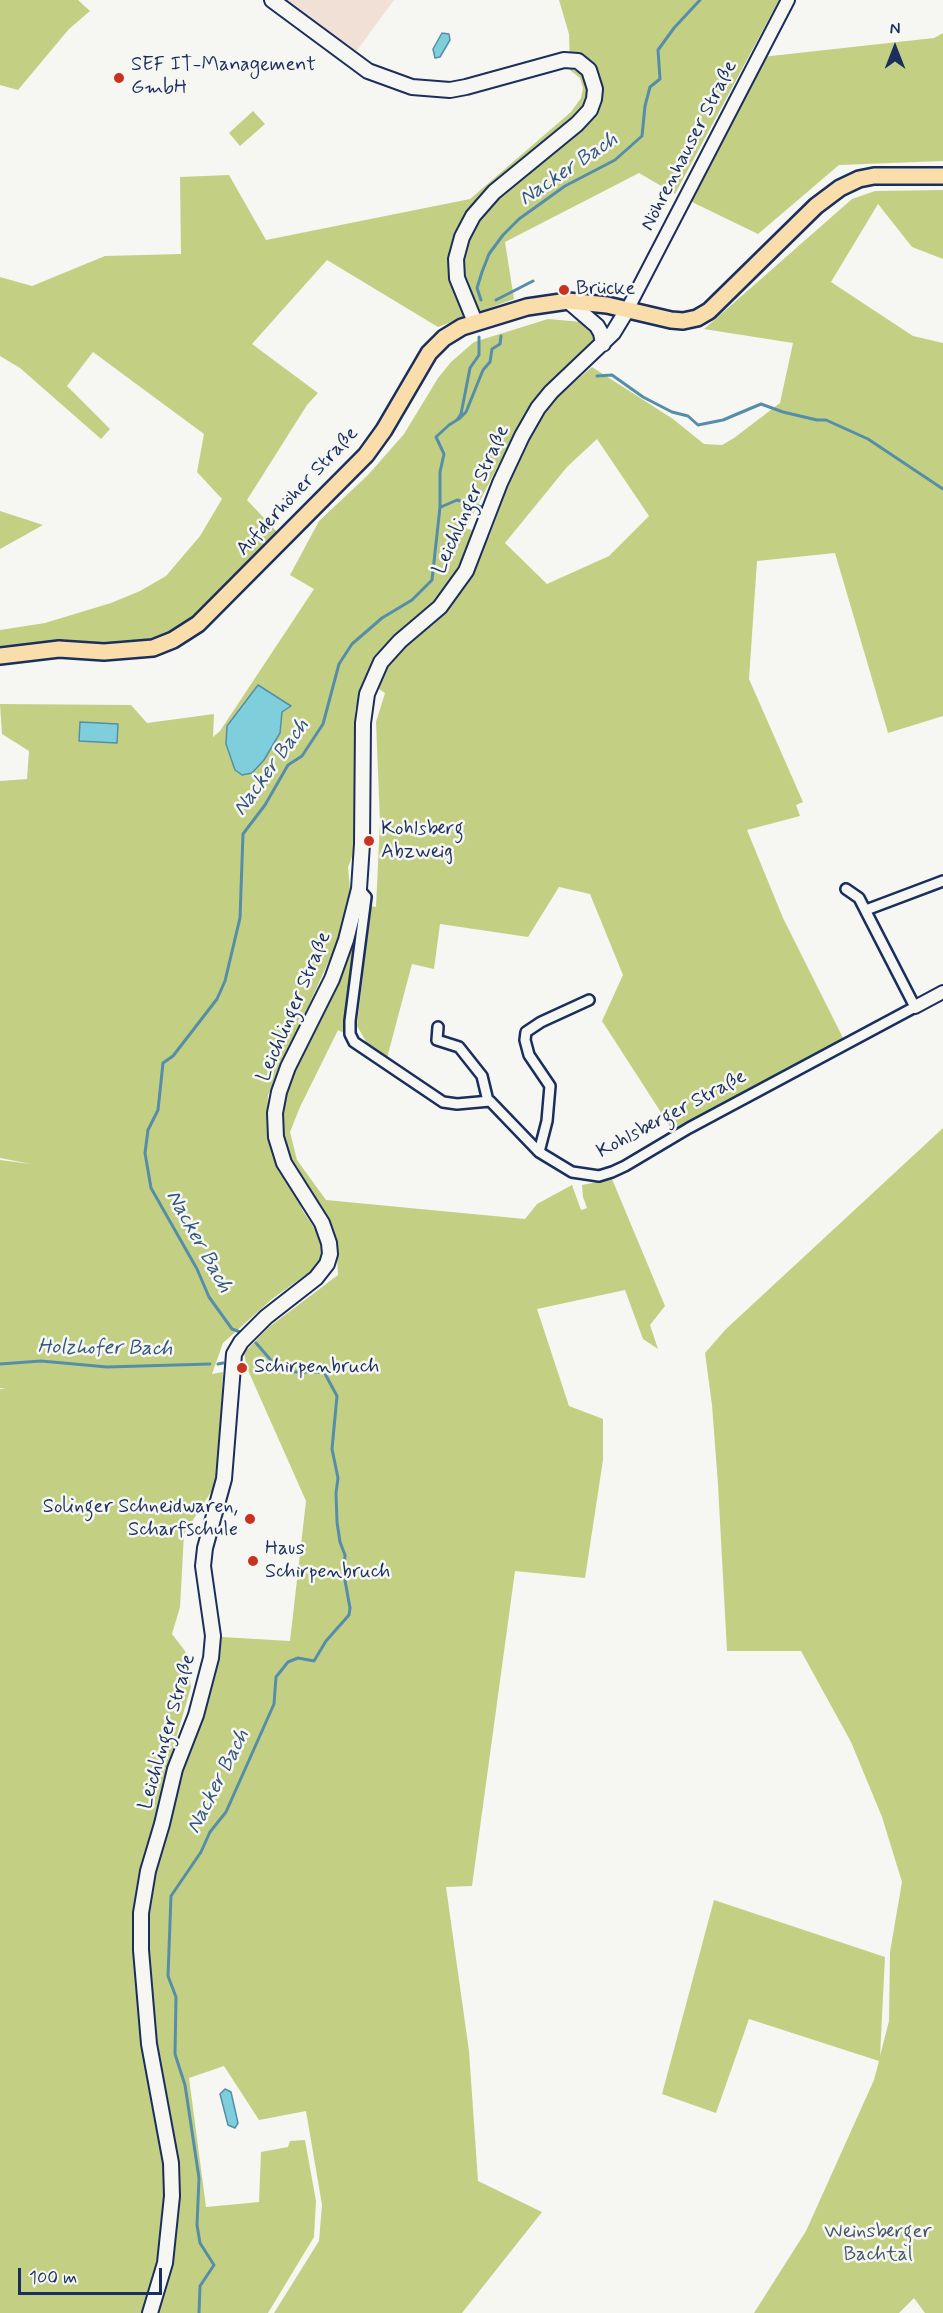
<!DOCTYPE html>
<meta charset="utf-8">
<style>
body{margin:0}
#map{position:relative;width:943px;height:2313px;overflow:hidden;background:#f6f6f2;font-family:Mynerve,sans-serif}
canvas{display:block}
.north{position:absolute;left:865px;top:18px;width:60px;height:60px;-webkit-text-stroke:4px #f6f6f2;paint-order:stroke;rotate:0deg;font-size:16px;font-weight:700;line-height:24px;text-align:center;color:#1b2f5e}
.north::after{content:'';display:block;margin:auto;width:21px;height:27px;background:#1b2f5e;clip-path:polygon(50% 0,100% 100%,50% 72%,0 100%)}
.scale{position:absolute;left:18px;top:2268px;width:144px;height:27px;box-sizing:border-box;border:3px solid #1b2f5e;border-top:0;padding-left:8px;font-size:18px;line-height:21px;white-space:nowrap;color:#1b2f5e;-webkit-text-stroke:4px #f6f6f2;paint-order:stroke}
</style>
<div id="map">
<canvas width="943" height="2313"></canvas>
<div class="north">N</div>
<div class="scale">100 m</div>
</div>
<script>
const ctx = document.querySelector('canvas').getContext('2d');
ctx.lineJoin = 'round';
function paint(path, color) { ctx.fillStyle = color; ctx.fill(path, 'evenodd'); }
const poly = rows => new Path2D(rows.map(r => 'M' + r).join(''));
function stroke(path, color, width, dash) { ctx.strokeStyle = color; ctx.lineWidth = width; ctx.lineCap = dash ? 'butt' : 'round'; ctx.setLineDash(dash || []); ctx.stroke(path); }
function label(font, color, halo, rows, align = 'center') {
  ctx.font = font + ' Mynerve,sans-serif'; ctx.lineWidth = 5; ctx.setLineDash([]); ctx.textBaseline = 'middle'; ctx.strokeStyle = halo; ctx.fillStyle = color; for (const [text, x, y, turn = 0] of rows) {
    ctx.save(); ctx.translate(x, y); ctx.rotate((+turn || 0) * Math.PI / 180); ctx.textAlign = isNaN(turn) ? turn : align; if (halo) ctx.strokeText(text, 0, 0); ctx.fillText(text, 0, 0); ctx.restore();
  }
}
const built = poly([
 [287,0,394,0,355,53]
]);
const green = poly([
 [0,0,78,0,90,11,69,29,18,90,0,85],
 [559,0,779,0,675,194,639,173,505,242,514,299,438,327,327,260,252,344,318,393,307,405,247,500,279,534,199,616,174,633,146,644,0,651,0,630,45,623,111,603,140,591,166,576,200,536,222,499,197,472,204,434,93,352,67,386,110,429,101,439,20,368,0,356,0,277,32,286,105,256,181,254,180,177,229,175,266,240,470,199,571,112,581,98,583,88,580,78,570,70,569,34],
 [943,33,943,161,839,165,758,234,692,202,762,57,934,38],
 [253,111,265,124,240,146,229,133],
 [943,190,943,259,912,247,878,204,831,282,913,336,943,343,943,716,888,733,835,553,757,561,749,679,803,802,796,805,800,816,747,830,783,918,844,1040,673,1131,602,1021,623,975,590,894,559,887,528,937,440,924,434,969,412,964,387,1058,368,1045,357,1026,371,906,376,907,380,822,376,722,385,693,364,679,355,711,354,852,348,867,350,889,346,923,268,1095,267,1122,273,1149,303,1211,319,1235,322,1256,311,1271,272,1299,223,1343,212,1374,223,1372,218,1481,184,1534,180,1607,172,1634,185,1651,191,1687,167,1769,183,1770,222,1637,290,1641,306,1501,247,1368,244,1353,269,1327,338,1275,336,1239,320,1204,299,1177,284,1146,281,1115,285,1088,327,1007,354,942,356,944,344,1033,338,1030,300,1107,290,1132,297,1160,326,1200,525,1219,537,1204,572,1185,581,1210,587,1208,583,1197,582,1185,612,1179,665,1306,650,1325,658,1349,643,1339,625,1290,537,1309,569,1406,603,1419,603,1460,585,1578,515,1571,472,1886,446,1887,469,2051,478,2181,542,2212,462,2313,274,2313,319,2241,322,2205,306,2111,259,2120,224,2066,189,2078,206,2207,259,2202,261,2152,288,2147,290,2141,305,2140,316,2201,314,2237,268,2313,0,2313,0,1389,6,1388,0,1388,0,1160,31,1164,0,1158,0,781,27,779,29,751,2,734,0,704,131,705,147,723,214,714,213,737,220,731,314,589,290,575,319,521,368,475,404,434,438,378,451,362,474,342,548,319,582,322,594,332,593,343,545,387,521,421,466,528,489,537,509,484,537,422,551,402,592,367,673,419,704,444,722,445,734,438,780,403,793,343,704,329,852,199,875,191],
 [597,439,649,516,609,556,547,584,505,543,567,467],
 [0,511,43,525,0,549],
 [943,1128,943,2313,925,2313,914,2298,899,2313,754,2313,806,2231,874,2080,879,2061,749,2019,716,2113,662,2094,714,1900,885,1957,880,2056,889,2021,890,1952,902,1882,882,1817,851,1742,801,1651,727,1651,718,1485,712,1405,705,1353,726,1329]
]);
const water = poly([
 [442,33,449,34,450,40,440,57,435,58,433,49,442,33],
 [258,685,291,706,282,712,280,733,264,760,252,773,242,775,235,770,226,744,227,726,258,685],
 [80,722,118,724,117,743,79,741,80,722],
 [225,2089,231,2092,238,2123,235,2128,228,2125,220,2094,225,2089]
]);
const stream = poly([
 [481,300,477,288,482,272,489,254,503,235,519,219,565,186,615,160,642,136,645,106,650,87,660,79,658,50,674,28,700,0],
 [496,300,533,281],
 [597,376,612,375,643,397,672,412,688,416,698,425,723,420,761,404,783,412,817,420,826,420,868,439,943,489],
 [459,419,466,412,483,370,490,362,492,349,500,344,501,336],
 [441,507,457,500,482,507],
 [240,1332,232,1329,209,1297,197,1269,151,1188,145,1153,148,1130,158,1110,163,1063,173,1056,217,999,225,981,240,918,243,834,265,805,288,765,302,756,323,724,339,664,352,644,382,618,412,600,432,580,440,507,440,472,444,454,436,437,449,425,457,420,461,414,470,368,479,355,479,337],
 [0,1364,41,1361,107,1367,210,1364],
 [218,1364,223,1363],
 [199,2313,200,2286,214,2265,200,2243,197,2225,199,2178,185,2085,175,2054,176,1997,168,1976,171,1896,201,1852,210,1832,226,1812,274,1704,276,1677,288,1662,298,1658,314,1661,326,1641,349,1615,350,1608,344,1575,345,1555,340,1542,337,1522,336,1493,338,1478,332,1449,337,1396,324,1372,294,1372,276,1366,256,1343]
]);
const minor = poly([
 [359,889,366,897,350,1021,350,1034,354,1042,443,1102,457,1104,490,1101,539,1152,572,1172,599,1176,612,1172,625,1166,689,1128,915,1007,859,898,846,889],
 [866,910,943,881],
 [438,1027,437,1040,459,1047,482,1076,488,1101],
 [539,1152,547,1121,550,1086,529,1055,525,1040,526,1032,541,1022,589,1000]
]);
const tertiary = poly([
 [627,310,788,0],
 [915,1007,943,992]
]);
const secondary = poly([
 [272,0,368,71,412,87,450,90,466,87,564,60,578,61,589,70,595,89,594,99,590,110,577,124,494,192,473,216,462,237,456,259,457,278,475,322],
 [568,301,597,326,601,333,603,344],
 [150,2313,165,2263,172,2196,171,2163,149,2044,141,1950,141,1913,148,1871,162,1824,175,1769,196,1715,211,1658,213,1636,203,1566,205,1548,224,1479,234,1354,241,1342,266,1317,316,1278,327,1264,330,1254,329,1243,322,1223,284,1163,276,1137,275,1113,279,1092,288,1067,332,979,346,940,359,889,362,844,363,723,367,694,381,662,400,641,440,607,466,571,500,483,522,436,538,408,551,392,613,333,627,310]
]);
const primary = poly([
 [0,656,59,649,104,652,153,648,173,640,198,624,366,455,384,430,429,353,444,338,462,327,527,307,568,301,607,305,671,320,683,321,697,318,709,311,816,206,840,188,859,179,874,176,943,176]
]);
const markers = [
 [119,78,6,"#c8321e"],
 [564,290,6,"#c8321e"],
 [369,841,6,"#c8321e"],
 [242,1368,6,"#c8321e"],
 [250,1519,6,"#c8321e"],
 [253,1561,6,"#c8321e"]
];
const poiNames = [
 ["SEF IT-Management",131,66],
 ["GmbH",131,89],
 ["Brücke",576,290],
 ["Kohlsberg",381,830],
 ["Abzweig",381,853],
 ["Schirpenbruch",254,1368],
 ["Solinger Schneidwaren,",238,1508,"right"],
 ["Scharfschule",238,1531,"right"],
 ["Haus",265,1550],
 ["Schirpenbruch",265,1573]
];
const streetNames = [
 ["Nöhrenhauser Straße",690,146,-63],
 ["Aufderhöher Straße",298,492,-47],
 ["Leichlinger Straße",472,500,-66],
 ["Leichlinger Straße",295,1007,-67],
 ["Kohlsberger Straße",672,1115,-28],
 ["Leichlinger Straße",168,1732,-74]
];
const parkNames = [
 ["Weinsberger",878,2233],
 ["Bachtal",878,2256]
];
const waterNames = [
 ["Nacker Bach",569,170,-34],
 ["Nacker Bach",272,768,-54],
 ["Nacker Bach",198,1242,61],
 ["Holzhofer Bach",105,1349,1],
 ["Nacker Bach",219,1782,-63]
];
paint(built, '#f0e0d6');
paint(green, '#c3d084');
paint(water, '#7ecedb');
stroke(water, '#568ea9', 1.5);
stroke(stream, '#568ea9', 3);
stroke(minor, '#1b2f5e', 14);
stroke(tertiary, '#1b2f5e', 16);
stroke(secondary, '#1b2f5e', 18);
stroke(primary, '#1b2f5e', 20);
stroke(minor, '#f6f6f2', 9);
stroke(tertiary, '#f6f6f2', 12);
stroke(secondary, '#f6f6f2', 14);
stroke(primary, '#f9deab', 15);
for (const [x, y, r, color] of markers) { const dot = new Path2D(); dot.arc(x, y, r, 0, 2 * Math.PI); ctx.fillStyle = color; ctx.fill(dot); stroke(dot, '#f6f6f2', 2); }
label('20px', '#1b2f5e', '#f6f6f2', poiNames, 'left');
label('20px', '#1b2f5e', '#f6f6f2', streetNames);
label('20px', '#455768', '#f6f6f2', parkNames);
label('italic 21px', '#34577d', '#f6f6f2', waterNames);
</script>
